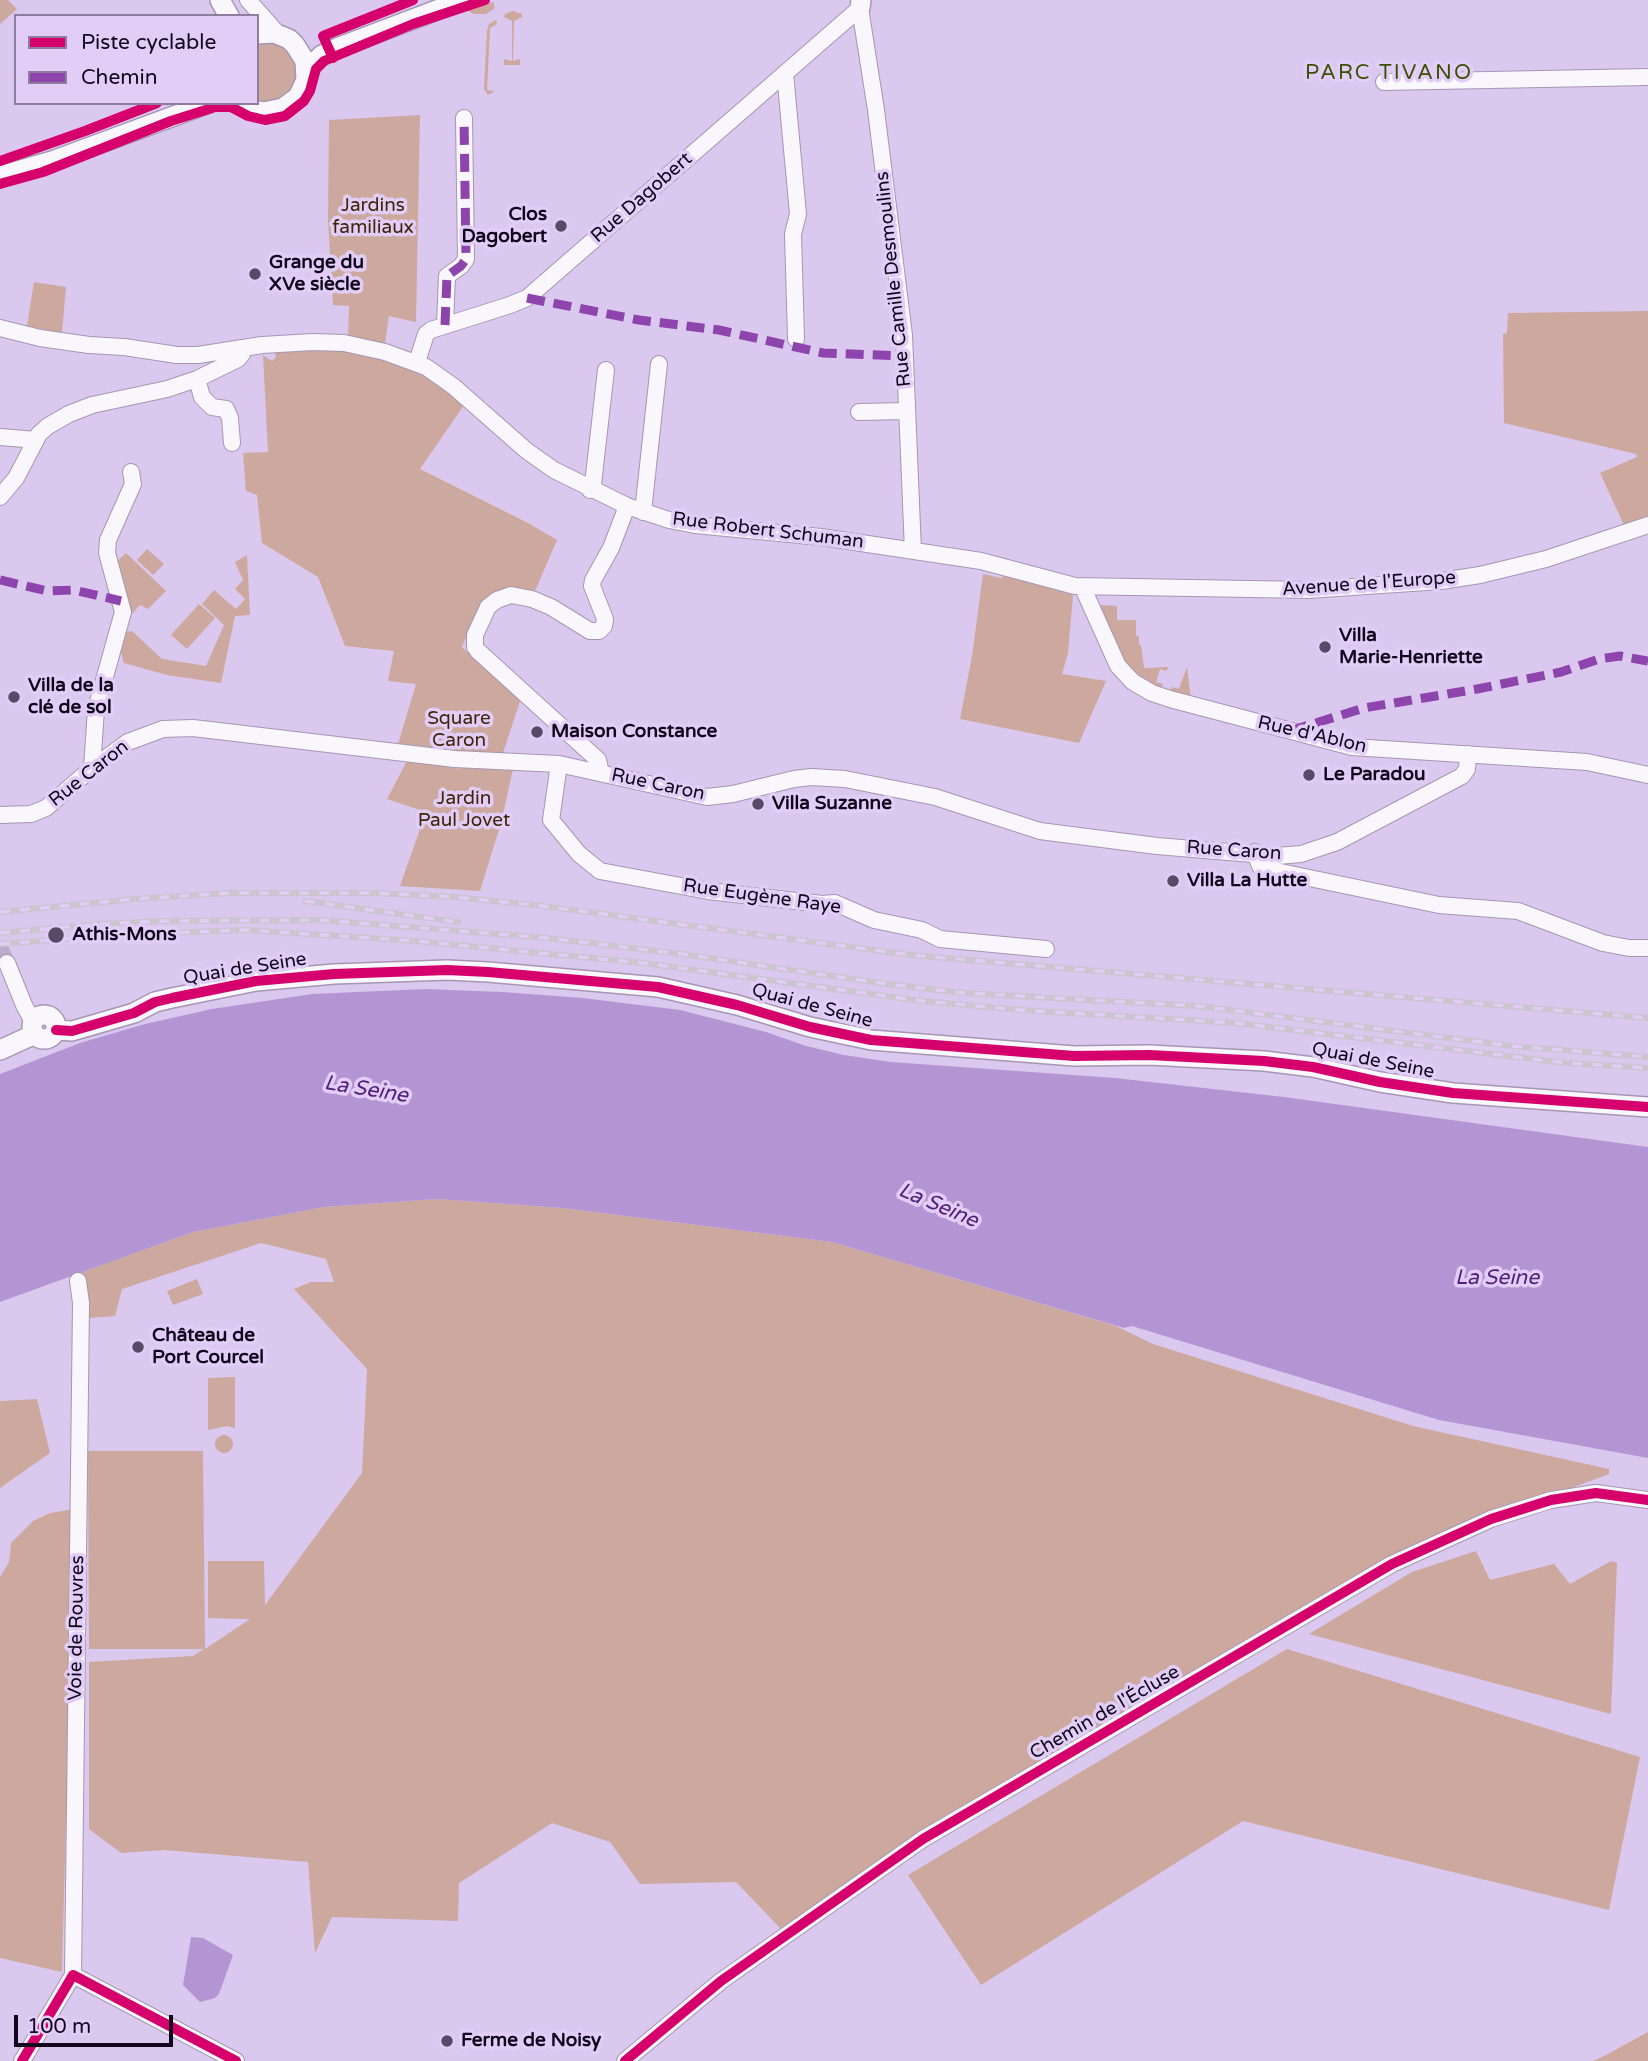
<!DOCTYPE html>
<meta charset="utf-8">
<style>
body{margin:0}
#map{position:relative;width:1648px;height:2061px;overflow:hidden;background:#dbc8ee;font-family:"Varela Round",sans-serif}
canvas{display:block}
.legend{position:absolute;left:14px;top:14px;width:245px;height:91px;box-sizing:border-box;background:#e1cdf6;border:2px solid #8e7d9f;margin:0;padding:9px 12px;list-style:none;font-size:21px;color:#11061c}
.legend li{display:flex;align-items:center;gap:14px;height:35px}
.legend b{width:35px;border:2px solid #8e7d9f}
.scale{position:absolute;left:14px;top:2015px;width:159px;height:32px;box-sizing:border-box;border:4px solid #11061c;border-top:0;padding-left:9px;font-size:21px;line-height:24px;white-space:nowrap;color:#11061c;-webkit-text-stroke:5px #e1cdf6;paint-order:stroke}
</style>
<div id="map">
<canvas width="1648" height="2061"></canvas>
<ul class="legend">
<li><b style="height:9px;background:#d6006c"></b>Piste cyclable</li>
<li><b style="height:9px;background:#8e44ad"></b>Chemin</li>
</ul>
<div class="scale">100 m</div>
</div>
<script>
const ctx = document.querySelector('canvas').getContext('2d');
ctx.lineJoin = 'round';
function paint(path, color) { ctx.fillStyle = color; ctx.fill(path, 'evenodd'); }
const poly = rows => new Path2D(rows.map(r => 'M' + r).join(''));
function stroke(path, color, width, dash) { ctx.strokeStyle = color; ctx.lineWidth = width; ctx.lineCap = dash ? 'butt' : 'round'; ctx.setLineDash(dash || []); ctx.stroke(path); }
function label(font, color, halo, rows, align = 'center') {
  ctx.font = font + ' "Varela Round",sans-serif'; ctx.lineWidth = 7; ctx.setLineDash([]); ctx.textBaseline = 'middle'; ctx.strokeStyle = halo; ctx.fillStyle = color; for (const [text, x, y, turn = 0] of rows) {
    ctx.save(); ctx.translate(x, y); ctx.rotate((+turn || 0) * Math.PI / 180); ctx.textAlign = isNaN(turn) ? turn : align; if (halo) ctx.strokeText(text, 0, 0); ctx.fillText(text, 0, 0); ctx.restore();
  }
}
const green = poly([
 [0,0,8,0,17,9,0,24],
 [493,2,495,8,486,14,474,14,466,10],
 [513,11,522,14,522,17,514,21,513,61,520,59,520,65,504,65,504,59,512,61,512,21,504,17,505,14],
 [496,20,497,24,490,28,487,90,495,91,488,95,484,89,487,31,489,24],
 [270,41,286,48,296,62,296,79,286,95,275,101,262,102,257,101,257,42],
 [420,115,416,322,389,316,385,343,348,337,349,306,333,305,328,220,329,120],
 [34,282,66,287,62,333,27,326],
 [1648,311,1648,516,1624,525,1600,473,1637,457,1636,454,1504,423,1503,334,1507,333,1508,313],
 [313,347,359,351,415,369,464,405,420,469,528,523,557,540,535,591,513,587,489,595,481,603,462,647,520,701,502,756,398,744,416,684,388,681,394,651,345,646,318,577,262,543,257,495,246,491,243,453,268,452,263,355,272,361,276,357,275,352],
 [147,549,164,564,153,575,137,560],
 [126,553,166,591,148,609,140,605,131,615,116,562],
 [247,555,250,615,235,616,221,683,167,675,124,663,120,649,124,632,132,631,162,659,206,666,224,625,202,604,214,590,236,609,245,599,235,589,243,580,235,562],
 [983,574,1001,578,1005,575,1073,595,1068,653,1062,674,1106,681,1079,743,960,719,972,656],
 [199,604,215,618,187,649,171,635],
 [1098,605,1117,606,1117,620,1136,620,1136,636,1139,636,1139,645,1141,645,1144,668,1168,667,1167,671,1160,669,1156,682,1163,684,1161,690,1136,675,1123,661],
 [1187,667,1191,700,1170,693,1172,687,1179,689],
 [408,759,460,769,466,766,513,769,501,823,480,891,400,886,426,812,387,799],
 [437,1199,563,1208,832,1242,1116,1326,1153,1344,1413,1426,1609,1469,1609,1474,1450,1533,1055,1757,847,1882,783,1931,736,1882,640,1884,610,1842,552,1823,459,1883,458,1921,332,1917,315,1953,308,1862,164,1850,121,1853,89,1829,89,1662,193,1656,204,1649,89,1649,88,1451,203,1451,205,1649,250,1619,208,1618,208,1561,264,1561,265,1605,362,1473,367,1369,294,1289,311,1282,334,1282,326,1259,261,1243,122,1289,115,1316,89,1318,80,1273,193,1232,324,1207],
 [197,1279,203,1294,173,1305,167,1291],
 [235,1377,235,1428,227,1426,208,1430,208,1378],
 [37,1399,50,1453,0,1488,0,1401],
 '215 1444a9 9 0 1 1 18 0a9 9 0 1 1-18 0Z',
 [74,1509,62,1972,0,1958,0,1577,9,1562,11,1543,33,1521,50,1513],
 [1476,1551,1490,1580,1554,1564,1570,1584,1611,1561,1617,1563,1611,1714,1309,1634,1412,1572],
 [1287,1649,1640,1757,1609,1910,1243,1821,981,1985,908,1875],
 [1648,2032,1648,2061,1593,2061,1606,2055]
]);
const water = poly([
 [426,989,502,992,583,998,680,1010,766,1032,806,1046,844,1055,891,1062,1115,1078,1284,1097,1648,1147,1648,1458,1439,1420,1132,1326,1124,1328,832,1242,563,1208,437,1199,324,1207,193,1232,0,1302,0,1074,80,1043,145,1024,212,1009,312,994],
 [191,1937,203,1938,233,1955,219,1994,215,1998,200,2002,183,1985]
]);
const minorTunnel = poly([
 [0,947,7,963]
]);
const minor = poly([
 [248,0,278,34],
 [860,8,876,110,904,335,913,551],
 [785,73,798,214,793,234,796,339],
 [1384,82,1648,77],
 [445,325,447,276,461,266,466,259,464,118],
 [0,328,40,338,89,345,124,347,177,355,198,355,262,345,313,342,344,343,385,352,426,367,453,386,527,451,554,470,627,506,669,520,695,525,821,537,981,561,1075,586,1308,590,1441,581,1480,575,1546,559,1648,525],
 [417,362,426,334,431,330,510,305,527,298,860,8],
 [197,379,202,397,212,407,226,409,230,418,232,443],
 [859,412,906,411],
 [0,437,36,440],
 [590,490,593,484,606,370],
 [0,497,16,478,39,434,48,426,69,414,92,405,167,389,197,379,238,359,242,354,241,348],
 [643,512,659,364],
 [1082,586,1118,666,1133,682,1152,693,1170,699,1352,747,1587,762,1648,775],
 [559,764,551,820,579,854,600,871,708,891,822,904,835,903,874,920,922,930,940,939,1046,949],
 [92,768,96,709,123,612,107,553,108,540,133,484,131,472],
 [601,773,598,760,478,651,475,647,475,635,488,607,497,600,511,595,532,599,551,607,590,631,599,631,604,626,605,619,592,586,593,580,611,548,627,506],
 [0,815,31,814,46,808,92,768,128,742,163,729,193,728,455,759,559,764,707,797,733,794,794,779,811,777,845,779,935,797,1040,831,1157,846,1277,856,1301,854,1337,842,1462,776,1467,769,1468,754],
 [1255,852,1260,866,1271,870,1439,905,1518,911,1603,943,1629,948,1648,948],
 [7,963,24,1005,33,1022],
 [73,1975,81,1303,78,1281],
 [73,1975,236,2061],
 [22,2061,73,1975],
 [625,2061,721,1981,923,1839,1392,1564,1491,1519,1551,1500,1596,1493,1648,1500]
]);
const major = poly([
 [220,0,229,16],
 [860,8,861,0],
 [307,70,322,55,337,48,463,0],
 [243,103,254,110,264,112,283,108,298,97,306,80,305,61,295,45,289,39,274,33,257,34],
 [0,176,55,160,209,103],
 '32 1027a12 12 0 1 1 24 0a12 12 0 1 1-24 0Z',
 [56,1030,72,1031,134,1013,155,1002,172,998,256,981,334,974,447,970,488,972,658,987,737,1005,810,1027,871,1040,1074,1056,1149,1055,1264,1061,1313,1067,1380,1082,1453,1093,1648,1107],
 [0,1050,35,1034]
]);
const rail = poly([
 [305,901,458,922],
 [0,912,134,899,230,893,376,893,455,897,535,905,911,955,1648,1018],
 [0,933,101,924,163,921,320,920,547,938,682,954,887,984,964,993,1198,1006,1512,1046,1648,1057],
 [0,944,114,935,246,930,416,941,643,963,923,1001,1020,1010,1236,1023,1566,1063,1648,1068]
]);
const quiet = poly([
 [527,298,639,320,719,330,823,353,904,356],
 [445,325,447,276,461,266,466,259,464,118],
 [0,580,48,591,74,590,121,601],
 [1290,731,1364,708,1477,689,1561,672,1599,659,1620,656,1648,661]
]);
const cycleway = poly([
 [333,58,323,36,413,0],
 [0,161,85,131,157,103],
 [0,184,43,172,171,121,215,107,231,107,248,116,265,120,285,116,304,101,310,91,316,69,324,61,413,24,485,0],
 [56,1030,72,1031,134,1013,155,1002,172,998,256,981,334,974,447,970,488,972,658,987,737,1005,810,1027,871,1040,1074,1056,1149,1055,1264,1061,1313,1067,1380,1082,1453,1093,1648,1107],
 [22,2061,73,1975,236,2061],
 [625,2061,721,1981,923,1839,1392,1564,1491,1519,1551,1500,1596,1493,1648,1500]
]);
const markers = [
 [561,226,7,"#584a66"],
 [255,274,7,"#584a66"],
 [1325,647,7,"#584a66"],
 [14,697,7,"#584a66"],
 [537,732,7,"#584a66"],
 [1309,775,7,"#584a66"],
 [758,804,7,"#584a66"],
 [1173,881,7,"#584a66"],
 [56,935,9,"#584a66"],
 [138,1347,7,"#584a66"],
 [447,2041,7,"#584a66"]
];
const streetNames = [
 ["Rue Dagobert",642,198,-41],
 ["Rue Camille Desmoulins",894,279,-96],
 ["Rue Robert Schuman",768,531,7],
 ["Avenue de l'Europe",1369,584,-4],
 ["Rue d'Ablon",1312,735,13],
 ["Rue Caron",89,774,-38],
 ["Rue Caron",658,785,12],
 ["Rue Caron",1234,851,4],
 ["Rue Eugène Raye",762,897,8],
 ["Quai de Seine",245,969,-9],
 ["Quai de Seine",812,1006,15],
 ["Quai de Seine",1373,1061,11],
 ["Voie de Rouvres",77,1628,-89],
 ["Chemin de l'Écluse",1105,1713,-30]
];
const parkNames = [
 ["Jardins",373,206],
 ["familiaux",373,228],
 ["Square",459,719],
 ["Caron",459,741],
 ["Jardin",464,799],
 ["Paul Jovet",464,821]
];
const poiNames = [
 ["Clos",547,215,"right"],
 ["Dagobert",547,237,"right"],
 ["Grange du",269,263],
 ["XVe siècle",269,285],
 ["Villa",1339,636],
 ["Marie-Henriette",1339,658],
 ["Villa de la",28,686],
 ["clé de sol",28,708],
 ["Maison Constance",551,732],
 ["Le Paradou",1323,775],
 ["Villa Suzanne",772,804],
 ["Villa La Hutte",1187,881],
 ["Athis-Mons",72,935],
 ["Château de",152,1336],
 ["Port Courcel",152,1358],
 ["Ferme de Noisy",461,2041]
];
const neighbourhoodNames = [
 ["PARC TIVANO",1389,73]
];
const waterNames = [
 ["La Seine",366,1090,9],
 ["La Seine",938,1206,23],
 ["La Seine",1497,1278]
];
paint(green, '#cca89e');
paint(water, '#b495d4');
stroke(minorTunnel, '#bdabce', 16, [16, 8]);
stroke(minor, '#a596b3', 18);
stroke(major, '#a596b3', 22);
stroke(minor, '#faf7fc', 16);
stroke(major, '#faf7fc', 19);
stroke(rail, '#cac5cf', 6);
stroke(rail, '#e1cdf6', 3.5, [10]);
stroke(quiet, '#8e44ad', 9, [18, 9]);
stroke(cycleway, '#d6006c', 10);
for (const [x, y, r, color] of markers) { const dot = new Path2D(); dot.arc(x, y, r, 0, 2 * Math.PI); ctx.fillStyle = color; ctx.fill(dot); stroke(dot, '#e1cdf6', 2.5); }
label('19px', '#11061c', '#e1cdf6', streetNames);
label('19px', '#3e2506', '#e1cdf6', parkNames);
label('bold 19px', '#11061c', '#e1cdf6', poiNames, 'left');
ctx.letterSpacing = '2px';
label('21px', '#395002', '#e1cdf6', neighbourhoodNames);
ctx.letterSpacing = '0px';
label('italic 21px', '#522079', '#e1cdf6', waterNames);
</script>
